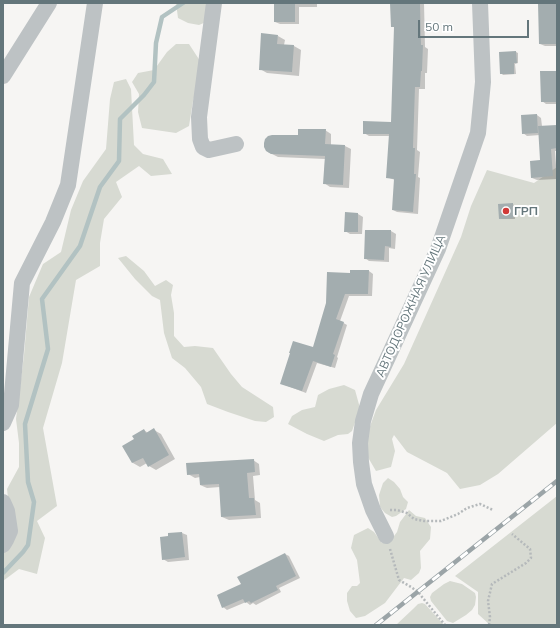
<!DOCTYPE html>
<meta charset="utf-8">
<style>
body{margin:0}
#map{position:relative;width:560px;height:628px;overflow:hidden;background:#f6f5f3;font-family:Mulish,sans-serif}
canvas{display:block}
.frame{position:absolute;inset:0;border:4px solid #64767b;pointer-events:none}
.scale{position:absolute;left:418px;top:20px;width:111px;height:18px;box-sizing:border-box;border:2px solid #64767b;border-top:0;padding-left:5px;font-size:12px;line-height:14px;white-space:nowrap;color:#64767b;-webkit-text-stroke:3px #fff;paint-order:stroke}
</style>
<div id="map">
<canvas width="560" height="628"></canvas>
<div class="frame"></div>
<div class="scale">50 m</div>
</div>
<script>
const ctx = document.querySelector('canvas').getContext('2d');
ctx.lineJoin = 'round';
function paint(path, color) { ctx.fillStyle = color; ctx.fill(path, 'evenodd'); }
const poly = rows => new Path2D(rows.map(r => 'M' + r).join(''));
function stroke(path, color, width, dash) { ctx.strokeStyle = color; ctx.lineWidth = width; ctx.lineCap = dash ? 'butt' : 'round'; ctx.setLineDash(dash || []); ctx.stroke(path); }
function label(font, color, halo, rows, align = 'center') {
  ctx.font = font + ' Mulish,sans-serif'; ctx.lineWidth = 4; ctx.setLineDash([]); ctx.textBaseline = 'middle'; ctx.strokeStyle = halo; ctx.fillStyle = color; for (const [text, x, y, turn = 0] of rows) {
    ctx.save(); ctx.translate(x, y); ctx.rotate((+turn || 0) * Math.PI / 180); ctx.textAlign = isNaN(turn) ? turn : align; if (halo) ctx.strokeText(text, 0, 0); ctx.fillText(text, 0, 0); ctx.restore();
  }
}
const green = poly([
 [176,3,205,3,208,7,206,22,199,25,188,23,178,18],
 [176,44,189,44,204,67,193,101,189,126,176,133,142,128,138,112,139,94,132,82,138,73,154,70,167,52],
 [126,79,131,89,134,145,143,154,163,159,172,174,151,176,139,166,116,182,122,197,104,219,100,243,100,266,76,280,62,363,43,428,57,506,37,521,45,538,37,574,19,569,3,581,3,553,9,507,7,489,19,467,19,443,16,419,24,355,29,297,43,264,61,252,71,210,83,181,106,149,110,99,114,82],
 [557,167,557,423,498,474,480,485,460,489,447,473,407,452,394,435,392,439,395,451,391,467,376,471,366,454,369,429,376,410,404,364,461,237,471,206,487,170,534,183],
 [126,256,144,271,155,286,166,280,173,285,171,295,174,313,174,336,184,347,195,346,213,348,231,374,242,387,273,407,274,417,266,422,255,421,228,412,207,404,201,387,185,368,172,358,164,333,160,300,152,296,135,279,118,258],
 [344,385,355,390,360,408,352,431,348,434,338,435,324,441,307,434,288,424,292,416,302,410,315,407,318,395,329,389],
 [388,478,394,482,400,489,403,497,408,502,406,509,396,516,392,517,385,513,380,507,379,495,383,483],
 [557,496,557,625,490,625,478,614,478,592,455,576],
 [409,510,416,516,425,518,431,527,430,539,420,551,421,568,419,573,411,580,404,578,385,603,365,616,356,618,350,611,347,601,347,593,352,586,357,586,360,583,357,560,351,548,354,535,368,528,374,532,382,543,391,540,397,532,400,522],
 [450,581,462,584,475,593,476,597,475,605,472,610,466,615,453,623,447,621,431,601,430,597,432,593,444,584],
 [422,603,425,604,444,625,396,625,413,609,418,604]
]);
const shadow = poly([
 [275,3,317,3,317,7,299,7,299,24,280,24,275,22],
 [391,3,424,3,425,47,428,49,427,73,425,73,425,89,419,89,417,150,420,152,418,177,420,178,418,214,397,212,393,210,395,180,387,177,390,136,369,136,364,133,392,123,395,28,392,26],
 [539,3,557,3,557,46,545,46,540,44],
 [278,36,285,40,284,45,294,46,301,50,299,76,267,73,260,69],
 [516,52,518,53,518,63,515,64,516,74,503,75,501,73,500,53],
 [557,72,557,104,546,104,542,101],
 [537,115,541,118,542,126,557,126,557,151,555,151,557,179,537,180,532,178,541,161,540,135,527,136,523,133],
 [325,130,331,134,331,146,345,146,351,149,349,188,330,187,324,183,325,159,278,157,268,152,299,136],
 [512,204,514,205,515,219,502,219,500,218],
 [346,214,358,214,363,217,362,234,350,234,345,231],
 [391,231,396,234,395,249,389,248,389,262,369,261,365,258],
 [369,271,373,274,372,296,349,296,340,321,347,325,337,357,338,358,335,368,317,363,306,393,285,385,313,348,351,274],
 [144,430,148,433,154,430,161,434,175,459,156,470,149,466,147,463,140,467,133,463,124,447,136,440],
 [253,460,259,464,260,475,253,476,255,500,260,503,261,518,229,520,222,517,220,487,207,488,200,485,200,477,195,478,188,474],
 [182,533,187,535,189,560,168,562,163,559,169,534],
 [285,554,289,556,300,578,279,588,281,592,256,605,253,603,250,605,246,602,227,610,223,607,243,585]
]);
const stream = poly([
 [3,573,23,552,28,545,34,502,28,482,25,424,48,349,42,299,80,246,100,187,119,161,120,119,144,95,154,82,156,43,162,17,183,3]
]);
const building = poly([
 [274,3,295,3,295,22,274,22],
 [390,3,420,3,421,45,423,45,422,71,421,71,420,87,415,87,413,148,415,148,414,174,416,174,413,212,392,210,394,179,386,178,389,134,363,134,363,121,391,122,394,27,391,27],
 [538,3,557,3,557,44,539,44],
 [261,33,278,35,277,44,294,45,292,72,259,70],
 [516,51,517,63,514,63,514,74,500,74,499,52],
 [540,71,557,71,557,102,541,102],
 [537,114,538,133,522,134,521,115],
 [557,125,557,148,551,149,553,176,531,178,530,161,540,160,538,126],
 [298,129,326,129,325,144,345,145,343,185,323,184,325,156,271,154,266,151,264,147,264,143,265,139,268,136,272,135,298,135],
 [513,203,513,218,499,219,498,204],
 [345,212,358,213,358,232,344,232],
 [365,230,391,230,391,247,385,246,384,260,364,259],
 [350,270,369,270,368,294,345,294,336,319,344,322,333,354,335,355,331,367,313,361,302,391,280,384,290,353,289,353,293,341,313,347,326,303,327,272,350,273],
 [154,428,169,455,148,467,143,458,132,463,122,446,134,439,132,436,144,429,146,433],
 [254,459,255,472,247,473,249,498,254,498,256,515,221,517,219,484,200,485,199,474,187,475,186,463],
 [182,532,185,557,162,560,160,537,168,536,168,533],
 [285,553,296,576,276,586,278,590,251,603,249,601,245,603,243,599,222,608,217,595,241,584,237,577]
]);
const path = poly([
 [390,510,397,510,407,513,414,519,424,521,441,521,458,514,467,508,480,504,493,510],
 [390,549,399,580,411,587,418,592,445,625],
 [489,625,490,617,488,601,492,584,526,563,531,558,530,549,512,534]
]);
const minor = poly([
 [214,3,199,117,200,139,203,147,209,150,236,144],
 [3,76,49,3],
 [3,423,11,405,22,283,53,222,68,185,95,3],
 [3,502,7,511,10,531,6,540,3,545],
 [386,536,373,510,364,484,361,462,360,443,363,421,371,394,438,249,478,133,483,82,480,3]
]);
const rail = poly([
 [376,625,557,481]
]);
const markers = [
 [506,211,4,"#d13937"]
];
const poiNames = [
 ["ГРП",514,211]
];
const streetNames = [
 ["АВТОДОРОЖНАЯ УЛИЦА",411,306,-66]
];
paint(green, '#d7dad2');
paint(shadow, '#0003');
stroke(stream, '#b2c2c2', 4.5);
paint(building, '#a3adaf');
stroke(path, '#b5b9bb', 2.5, [2, 2]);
stroke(minor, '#bdc2c4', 16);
stroke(rail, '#9ba4a7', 4.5);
stroke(rail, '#fff', 3, [9]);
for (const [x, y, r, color] of markers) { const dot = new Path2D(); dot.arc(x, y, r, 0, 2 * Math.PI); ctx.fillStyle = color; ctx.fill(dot); stroke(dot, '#fff', 1.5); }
label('bold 12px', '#64767b', '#fff', poiNames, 'left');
label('12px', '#64767b', '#fff', streetNames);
</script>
